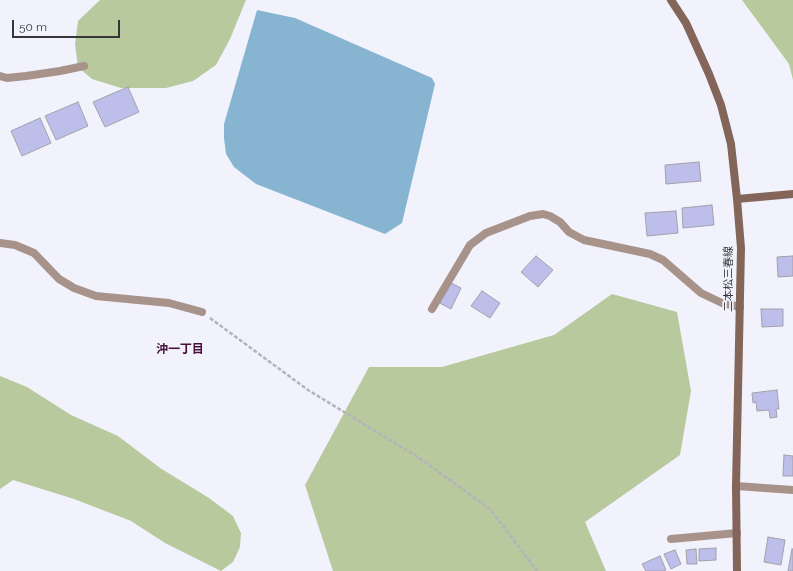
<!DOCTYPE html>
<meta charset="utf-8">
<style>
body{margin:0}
#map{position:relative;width:793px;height:571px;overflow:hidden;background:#f2f2fd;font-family:Raleway,sans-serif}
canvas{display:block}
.scale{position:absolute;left:12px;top:20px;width:108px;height:18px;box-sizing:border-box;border:2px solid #36363a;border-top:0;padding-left:5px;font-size:12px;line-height:14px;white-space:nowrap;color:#36363a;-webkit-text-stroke:3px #f2f2fd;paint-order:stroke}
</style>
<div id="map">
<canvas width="793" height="571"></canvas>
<div class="scale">50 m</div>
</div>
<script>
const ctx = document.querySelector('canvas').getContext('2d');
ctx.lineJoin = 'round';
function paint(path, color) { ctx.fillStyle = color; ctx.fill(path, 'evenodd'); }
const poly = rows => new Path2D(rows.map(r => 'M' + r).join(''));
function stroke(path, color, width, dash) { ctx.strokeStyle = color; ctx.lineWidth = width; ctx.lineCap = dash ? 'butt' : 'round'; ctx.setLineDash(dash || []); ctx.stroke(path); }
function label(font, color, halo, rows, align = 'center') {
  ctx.font = font + ' Raleway,"Noto Sans JP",sans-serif'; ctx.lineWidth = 3.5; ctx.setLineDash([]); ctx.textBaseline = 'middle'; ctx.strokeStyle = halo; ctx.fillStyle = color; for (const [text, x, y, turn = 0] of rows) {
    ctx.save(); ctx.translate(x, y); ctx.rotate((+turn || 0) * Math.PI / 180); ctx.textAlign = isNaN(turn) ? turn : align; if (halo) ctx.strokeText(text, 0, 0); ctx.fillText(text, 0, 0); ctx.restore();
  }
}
const forest = poly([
 [100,0,246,0,230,39,216,65,193,81,166,88,121,88,92,79,78,67,75,44,78,21],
 [742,0,793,0,793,80,789,64],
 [612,294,677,312,691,391,680,455,585,522,606,571,333,571,305,485,369,367,442,367,554,335],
 [0,376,27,387,71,415,118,436,160,468,209,498,233,516,241,533,240,547,233,562,221,571,165,543,131,521,74,499,13,480,0,489]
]);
const water = poly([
 [257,10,295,18,432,78,435,84,402,223,385,234,256,184,234,167,226,154,224,138,224,124]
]);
const building = poly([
 [128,87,139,112,105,127,93,102,128,87],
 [78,102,88,126,56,140,45,116,78,102],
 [40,118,51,143,22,156,11,131,40,118],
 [699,162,701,181,666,184,665,165,699,162],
 [712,205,714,225,683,228,682,208,712,205],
 [676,211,678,233,647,236,645,213,676,211],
 [536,256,553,270,538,287,521,272,536,256],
 [793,256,793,276,778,277,777,257,793,256],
 [447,281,461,288,451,309,436,301,447,281],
 [482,291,500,303,490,318,471,306,482,291],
 [761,309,783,309,783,326,762,327,761,309],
 [777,390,779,409,776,409,777,417,770,418,769,410,757,411,756,402,753,403,752,393,777,390],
 [784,455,793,456,793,476,783,476,784,455],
 [768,537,785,540,781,565,764,562,768,537],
 [716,548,716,560,699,561,699,549,716,548],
 [696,549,697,564,687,564,686,550,696,549],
 [792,549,793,549,793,571,788,571,792,549],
 [675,550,681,564,671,569,664,554,675,550],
 [660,556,666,570,663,571,646,571,642,564,660,556]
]);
const path = poly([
 [210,318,308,390,421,459,491,510,537,571]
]);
const lane = poly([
 [671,539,737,533]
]);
const street = poly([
 [0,76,7,78,26,76,60,71,84,66],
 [0,243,15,245,34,253,59,279,74,288,96,296,169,303,202,312],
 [432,309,470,245,486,233,530,216,543,214,550,216,560,222,569,232,584,240,650,254,663,260,701,293,722,303,740,307],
 [736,486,793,490]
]);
const secondary = poly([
 [671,0,686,23,709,74,721,105,731,144,737,199,741,248,736,486,737,571],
 [737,199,793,194]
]);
const streetNames = [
 ["二本松三春線",729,279,-90]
];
const neighbourhoodNames = [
 ["沖一丁目",180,349]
];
paint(forest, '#b7c99d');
paint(water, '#87b5d1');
paint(building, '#bebeeb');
stroke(building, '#a1a1ab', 1);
stroke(path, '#b3b3bb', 2.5, [4, 2]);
stroke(lane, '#a8938a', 8);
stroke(street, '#a8938a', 8);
stroke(secondary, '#836559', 8);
label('11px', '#36363a', '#f2f2fd', streetNames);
label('bold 12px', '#480f3a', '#f2f2fd', neighbourhoodNames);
</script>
